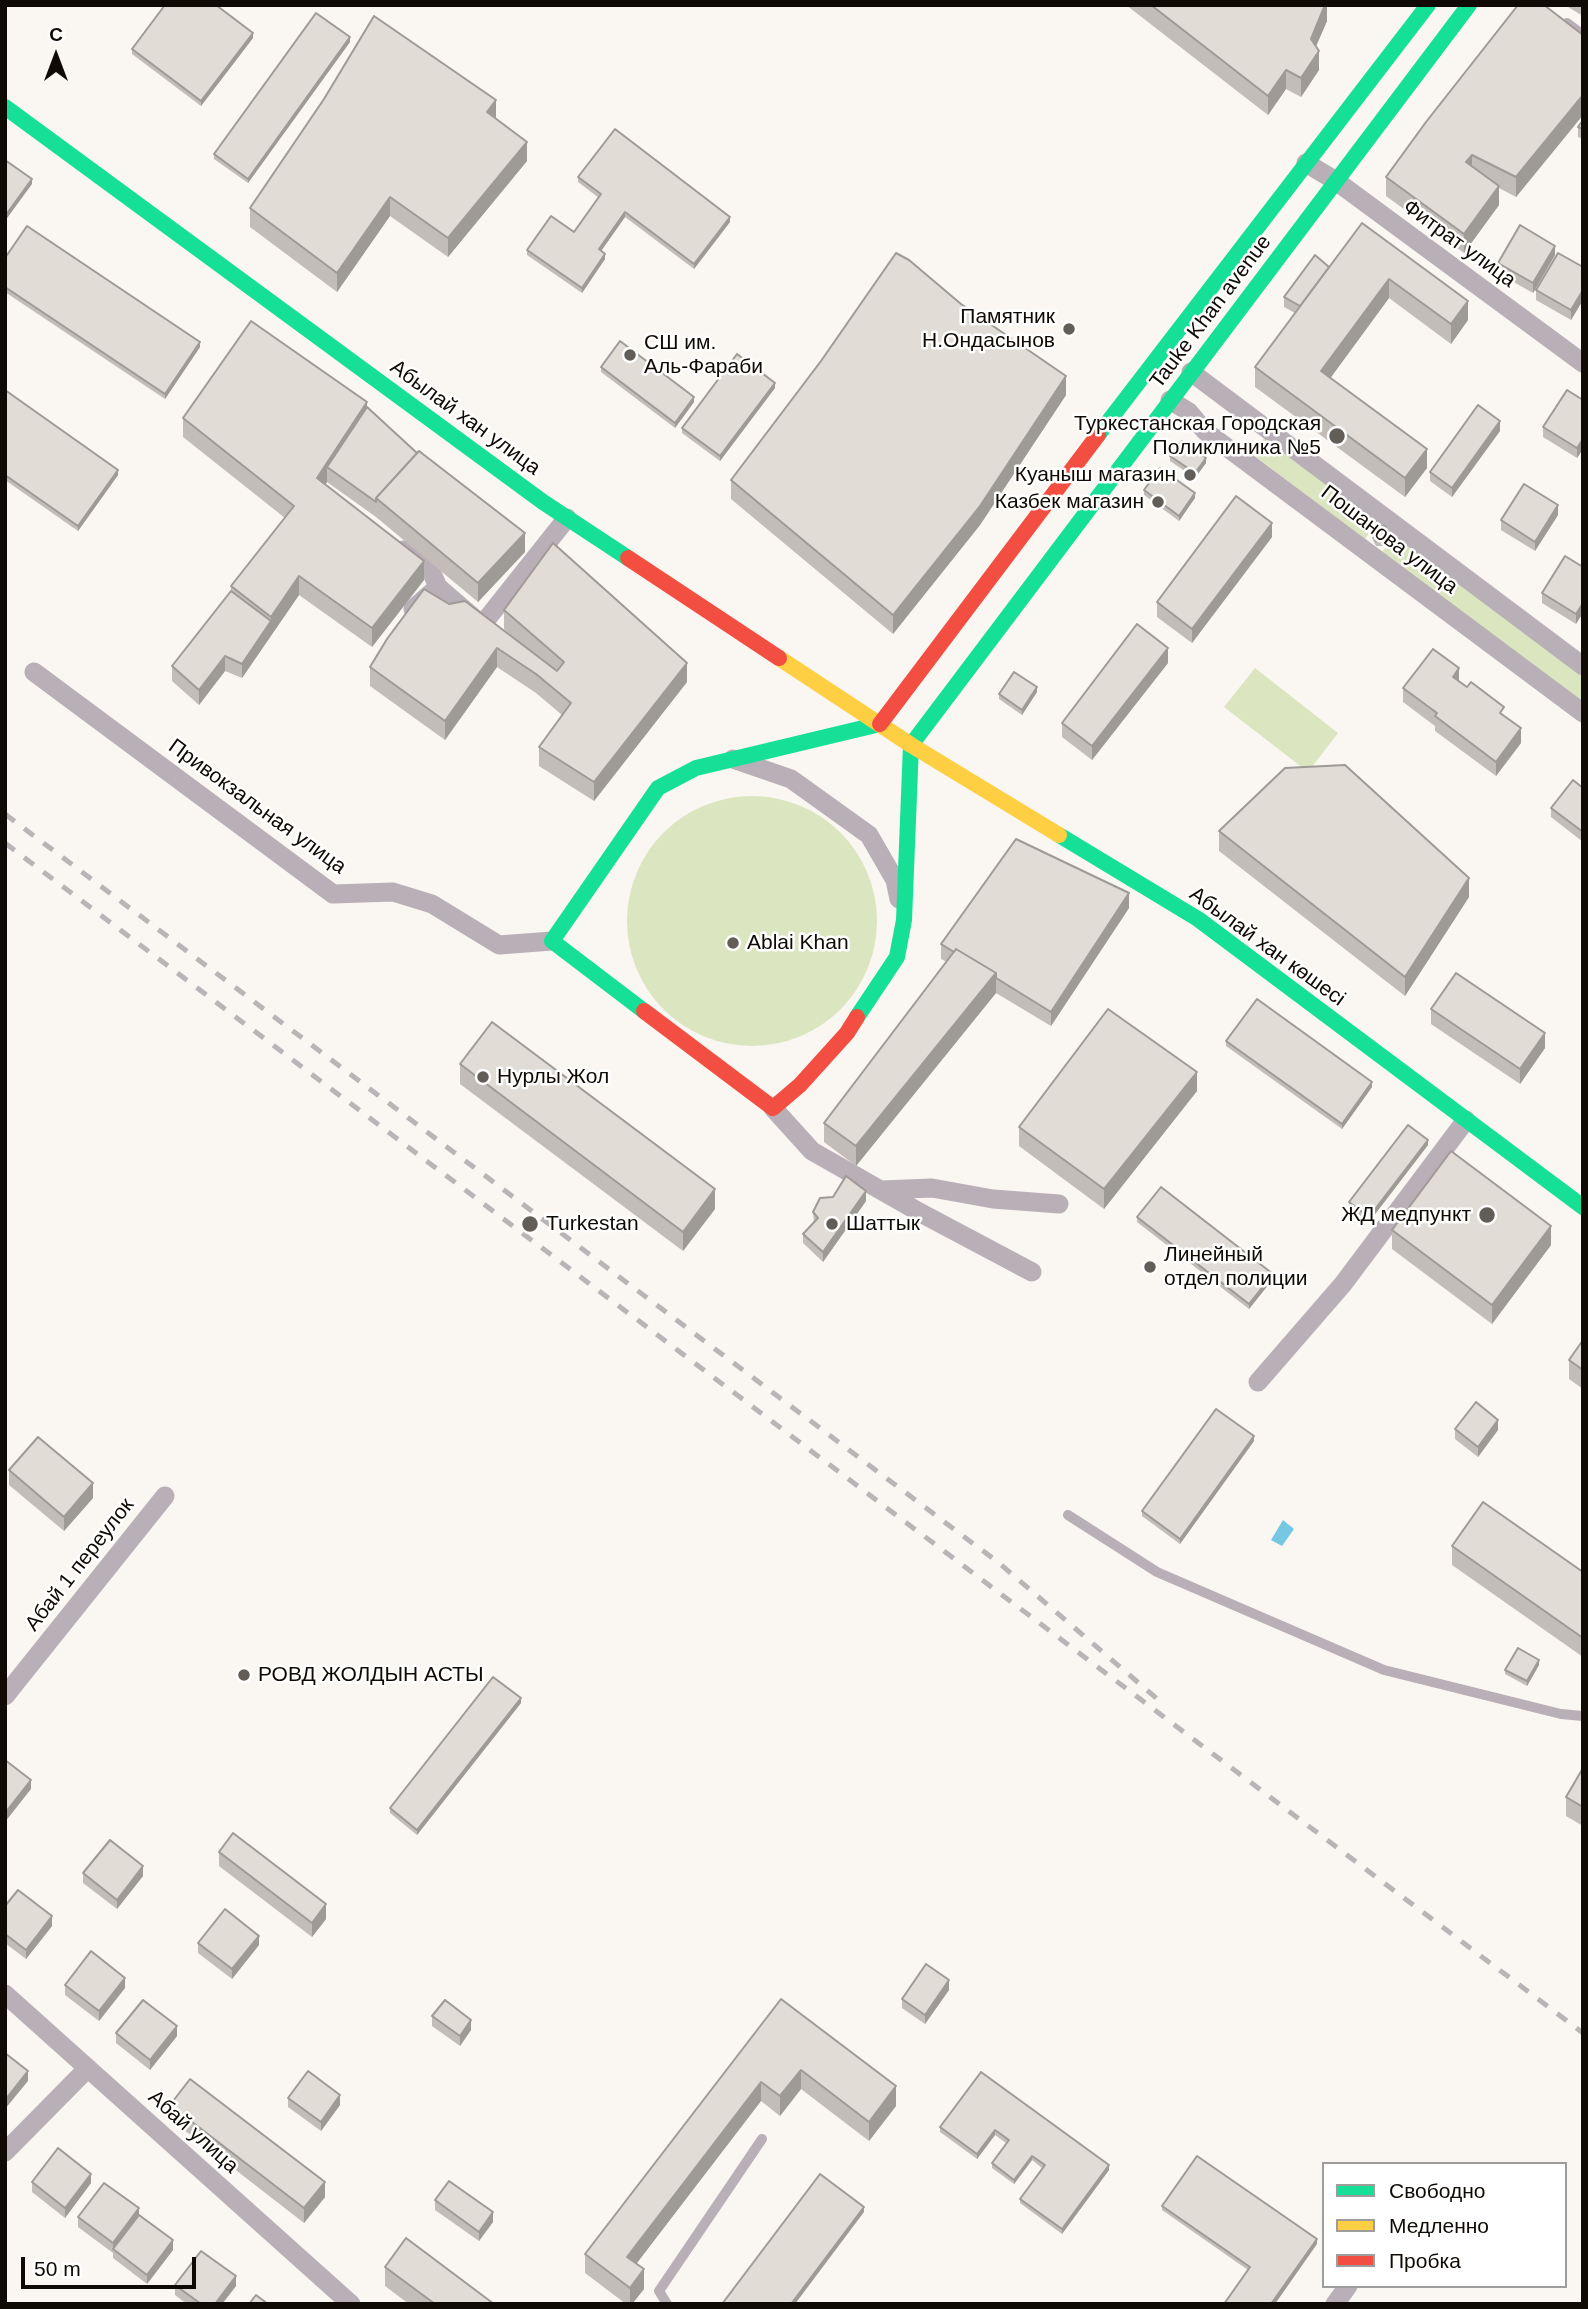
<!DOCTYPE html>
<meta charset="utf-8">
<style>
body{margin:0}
#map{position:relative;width:1588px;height:2309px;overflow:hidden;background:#faf6f2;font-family:Arial,sans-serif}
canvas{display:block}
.frame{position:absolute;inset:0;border:7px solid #100a04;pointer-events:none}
.legend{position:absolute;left:1322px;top:2162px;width:245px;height:126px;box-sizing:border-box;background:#fff;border:2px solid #9f9d9b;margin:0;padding:9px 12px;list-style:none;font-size:21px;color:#100a04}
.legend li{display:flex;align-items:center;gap:14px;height:35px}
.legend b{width:35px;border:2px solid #9f9d9b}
.north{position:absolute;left:21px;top:21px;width:70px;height:70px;-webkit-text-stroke:5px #fff;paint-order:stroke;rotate:0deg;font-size:19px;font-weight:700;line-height:28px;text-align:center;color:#100a04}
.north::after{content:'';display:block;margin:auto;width:24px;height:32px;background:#100a04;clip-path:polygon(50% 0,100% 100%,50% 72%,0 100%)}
.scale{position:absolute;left:21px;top:2257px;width:175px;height:32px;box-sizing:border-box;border:4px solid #100a04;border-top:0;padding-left:9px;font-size:21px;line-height:24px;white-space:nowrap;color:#100a04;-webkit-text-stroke:5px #fff;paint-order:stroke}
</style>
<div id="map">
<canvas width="1588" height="2309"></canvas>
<div class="frame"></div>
<ul class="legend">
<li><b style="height:9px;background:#16e098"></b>Свободно</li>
<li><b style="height:9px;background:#ffcf43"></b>Медленно</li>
<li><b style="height:9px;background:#f24e42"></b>Пробка</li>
</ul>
<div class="north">С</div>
<div class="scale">50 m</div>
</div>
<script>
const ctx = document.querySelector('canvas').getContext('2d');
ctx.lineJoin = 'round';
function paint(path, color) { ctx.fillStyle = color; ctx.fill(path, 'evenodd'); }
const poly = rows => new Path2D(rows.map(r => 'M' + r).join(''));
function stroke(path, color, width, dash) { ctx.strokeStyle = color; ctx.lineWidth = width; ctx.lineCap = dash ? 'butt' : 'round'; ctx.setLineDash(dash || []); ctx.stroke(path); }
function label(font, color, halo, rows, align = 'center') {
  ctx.font = font + ' Arial,sans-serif'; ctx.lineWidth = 5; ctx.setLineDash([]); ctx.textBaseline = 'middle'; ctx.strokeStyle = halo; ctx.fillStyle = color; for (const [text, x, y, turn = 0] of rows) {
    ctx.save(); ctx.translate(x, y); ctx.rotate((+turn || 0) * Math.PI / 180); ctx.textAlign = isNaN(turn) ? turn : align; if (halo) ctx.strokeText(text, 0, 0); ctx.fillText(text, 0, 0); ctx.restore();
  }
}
const green = poly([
 [1264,438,1378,522,1365,539,1252,454],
 [1394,536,1583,677,1583,703,1382,552],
 [1255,668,1338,733,1308,772,1224,707],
 '627 921a125 125 0 1 1 250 0a125 125 0 1 1-250 0Z'
]);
const water = poly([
 [1283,1520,1294,1529,1282,1546,1271,1540]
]);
const lane = poly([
 [1567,23,1583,35],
 [1068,1515,1157,1572,1384,1670,1561,1714,1583,1716],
 [667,2304,659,2291,762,2139]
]);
const street = poly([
 [1306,163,1336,181,1583,363],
 [1191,372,1583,666],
 [1170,400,1189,412,1205,431,1583,713],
 [404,550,431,571,438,587],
 [413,609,438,587,475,619],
 [482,625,567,518],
 [34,672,333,894,393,892,432,904,499,945,552,941],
 [733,759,791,779,869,835,895,880,899,899],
 [773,1108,812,1151,919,1212,1032,1272],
 [881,1190,932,1188,993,1199,1059,1204],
 [1258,1382,1343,1284,1466,1120],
 [5,1696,165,1496],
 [5,1994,351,2304],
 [5,2152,88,2068],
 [1335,2304,1348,2286]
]);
const fast = poly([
 [5,107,543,502,628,558],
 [1098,435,1428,5],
 [911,745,1469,5],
 [1059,835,1198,919,1583,1207],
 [644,1011,552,941,658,788,696,768,880,724],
 [857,1017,897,957,904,920,911,745]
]);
const slow = poly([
 [779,658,911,745,1059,835]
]);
const jam = poly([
 [628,558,779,658],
 [880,724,1098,435],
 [644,1011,773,1108,800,1085,847,1033,857,1017]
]);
const rail = poly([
 [5,814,999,1563,1162,1703],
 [5,843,1583,2033]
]);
const wall = poly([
 [1126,5,1327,5,1327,21,1316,46,1319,70,1301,97,1286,89,1268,115],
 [1568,5,1583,5,1583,16,1568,7],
 [1583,35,1583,115,1516,197,1499,188,1499,205,1464,253,1386,196,1386,177],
 [253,38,201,106,132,54,132,49],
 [350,42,248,183,214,159,214,154],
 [496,119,527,161,448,257,390,216,337,292,250,227,250,208],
 [1583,120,1583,139,1578,137,1578,127],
 [578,177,730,222,694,269,625,217,601,251,605,259,582,293,527,255,527,250,574,232,599,198,578,182],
 [1362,223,1468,320,1451,344,1389,298,1330,378,1427,468,1405,497,1255,387,1255,367,1295,313,1284,307,1284,297,1329,267],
 [1555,255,1533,293,1498,273,1498,263],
 [5,258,200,347,165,399,5,292],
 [1583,267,1583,300,1571,320,1536,300,1536,290],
 [601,367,694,402,675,428,601,372],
 [775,388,720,461,682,433,682,428],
 [5,390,118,475,78,531,5,480],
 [1066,395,980,525,893,634,731,499,731,480],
 [1583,400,1583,449,1577,458,1543,437,1543,427],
 [367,407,417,453,525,552,478,602,376,517,327,482,325,485,424,580,372,647,299,595,242,678,225,671,199,705,172,681,172,666,231,591,231,586,285,518,183,437,183,418],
 [1500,431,1452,497,1430,481,1430,472],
 [1170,456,1206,463,1195,478,1170,461],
 [1144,490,1195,498,1179,521,1144,495],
 [1558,515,1535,551,1501,530,1501,520],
 [1372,533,1388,538,1383,546,1376,546,1372,538],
 [1272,537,1192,643,1157,617,1157,602],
 [1583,567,1576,624,1542,603,1542,593],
 [449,604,517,641,504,629,504,610,687,682,594,801,539,766,539,747,562,715,536,693,497,667,445,740,370,686,370,667],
 [1168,663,1092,760,1062,737,1062,723],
 [1459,682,1504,715,1521,743,1496,776,1435,731,1435,726,1403,702,1403,688],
 [1037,692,1022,715,999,699,999,694],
 [1583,788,1583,842,1551,817,1551,808],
 [1219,831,1469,897,1405,996,1219,851],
 [1129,908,1051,1026,996,993,856,1166,824,1142,824,1123,947,962,941,959,941,944],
 [1431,1009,1545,1048,1520,1084,1431,1024],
 [1226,1041,1372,1087,1342,1129,1226,1046],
 [460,1064,715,1209,683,1251,460,1084],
 [1197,1091,1104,1209,1019,1146,1019,1127],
 [1428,1145,1369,1222,1349,1207,1349,1202],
 [866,1201,823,1262,803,1243,803,1234,814,1222,813,1212],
 [1137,1217,1273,1279,1249,1309,1137,1222],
 [1392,1230,1551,1245,1492,1324,1392,1249],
 [1583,1340,1583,1389,1569,1379,1569,1360],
 [1455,1429,1498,1430,1478,1457,1455,1439],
 [1254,1441,1180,1544,1142,1516,1142,1511],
 [9,1470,93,1498,64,1531,9,1485],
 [1452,1546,1583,1572,1583,1657,1452,1565],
 [1539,1665,1527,1686,1505,1674,1505,1670],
 [521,1703,417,1835,390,1813,390,1808],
 [1583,1768,1583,1826,1566,1816,1566,1797],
 [219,1852,326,1919,312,1937,219,1866],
 [83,1873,143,1876,117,1909,83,1883],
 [5,1906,52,1926,26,1959,5,1943],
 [198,1943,259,1945,232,1979,198,1953],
 [65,1985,125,1988,99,2021,65,1995],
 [949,1990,925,2024,902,2008,902,1999],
 [781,1999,896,2106,869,2141,801,2089,780,2116,761,2101,636,2264,644,2289,632,2304,626,2304,585,2273,585,2254],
 [432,2016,471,2030,460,2046,432,2026],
 [116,2033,177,2036,150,2070,116,2043],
 [981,2072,1109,2170,1062,2234,1020,2203,1020,2199,1042,2168,1032,2160,1014,2184,992,2168,992,2163,1006,2143,995,2135,977,2159,940,2132,940,2127],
 [288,2098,340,2105,321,2131,288,2107],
 [170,2105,325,2197,304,2223,170,2119],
 [32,2182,91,2183,65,2218,32,2192],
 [435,2200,493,2222,479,2241,435,2210],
 [1162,2206,1317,2244,1248,2270,1162,2210],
 [139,2215,173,2250,147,2284,113,2258,113,2252,113,2253,78,2227,78,2217],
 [385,2267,494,2304,409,2304,385,2286],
 [175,2285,236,2286,222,2304,187,2304,175,2295]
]);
const shadedWall = poly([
 [1325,5,1327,5,1327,21,1311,58,1311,39],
 [253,33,253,38,201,106,201,101],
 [350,37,350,42,248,183,248,179],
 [1319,51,1319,70,1301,97,1301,78],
 [1286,70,1286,89,1268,115,1268,96],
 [1583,95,1583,115,1516,197,1516,177],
 [496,100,496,119,487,112],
 [527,142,527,161,448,257,448,238],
 [1472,155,1472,174,1466,162],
 [32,179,32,184,5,221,5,216],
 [1499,186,1499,205,1464,253,1464,234],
 [390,197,390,216,337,292,337,273],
 [625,212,625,217,599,254,599,249],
 [730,217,730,222,694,269,694,264],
 [1555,246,1555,255,1533,293,1533,283],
 [605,254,605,259,582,293,582,288],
 [1389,279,1389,298,1321,391,1321,371],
 [1583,290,1583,300,1571,320,1571,310],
 [1468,301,1468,320,1451,344,1451,324],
 [200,342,200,347,165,399,165,394],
 [1066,376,1066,395,980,525,893,634,893,615],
 [775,383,775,388,720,461,720,456],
 [694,397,694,402,675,428,675,423],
 [367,402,367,421,327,467,327,482,317,497,317,478],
 [1500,421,1500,431,1452,497,1452,488],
 [1583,439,1583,449,1577,458,1577,448],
 [1427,449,1427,468,1405,497,1405,478],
 [1206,458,1206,463,1195,478,1195,473],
 [118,470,118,475,78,531,78,526],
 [1195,493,1195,498,1179,521,1179,516],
 [1558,505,1558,515,1535,551,1535,542],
 [1272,523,1272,537,1192,643,1192,629],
 [525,533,525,552,478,602,478,583],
 [1388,533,1388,538,1383,546,1383,541],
 [424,561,424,580,372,647,372,628],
 [299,576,299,595,242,678,242,664,271,621,271,617],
 [1583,603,1583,613,1576,624,1576,614],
 [497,648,497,667,445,740,445,721],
 [1168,648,1168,663,1092,760,1092,746],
 [225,656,225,671,199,705,199,690],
 [687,663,687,682,594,801,594,782],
 [1459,668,1459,683,1453,677],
 [1037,687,1037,692,1022,715,1022,710],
 [1521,728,1521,743,1496,776,1496,762],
 [1469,878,1469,897,1405,996,1405,977],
 [1129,893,1129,908,1051,1026,1051,1012],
 [996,973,996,993,856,1166,856,1146],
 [1545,1033,1545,1048,1520,1084,1520,1069],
 [1197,1072,1197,1091,1104,1209,1104,1189],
 [1372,1082,1372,1087,1342,1129,1342,1124],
 [1428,1140,1428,1145,1369,1222,1369,1217],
 [715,1189,715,1209,683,1251,683,1232],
 [866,1191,866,1201,823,1262,823,1252],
 [1551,1226,1551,1245,1492,1324,1492,1305],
 [1273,1274,1273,1279,1249,1309,1249,1304],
 [1498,1420,1498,1430,1478,1457,1478,1447],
 [1254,1436,1254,1441,1180,1544,1180,1539],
 [93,1483,93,1498,64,1531,64,1517],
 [1539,1660,1539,1665,1527,1686,1527,1681],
 [521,1698,521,1703,417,1835,417,1830],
 [31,1780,31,1789,5,1822,5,1813],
 [143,1866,143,1876,117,1909,117,1900],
 [326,1904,326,1919,312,1937,312,1923],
 [52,1916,52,1926,26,1959,26,1950],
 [259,1936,259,1945,232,1979,232,1969],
 [125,1978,125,1988,99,2021,99,2011],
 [949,1980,949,1990,925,2024,925,2015],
 [471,2020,471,2030,460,2046,460,2036],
 [177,2026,177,2036,150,2070,150,2060],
 [801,2070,801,2089,780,2116,780,2096],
 [28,2071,28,2081,5,2109,5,2100],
 [761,2082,761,2101,627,2276,627,2257],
 [896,2086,896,2106,869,2141,869,2122],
 [340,2095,340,2105,321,2131,321,2122],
 [995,2130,995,2135,977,2159,977,2154],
 [1032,2156,1032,2160,1014,2184,1014,2180],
 [1109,2165,1109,2170,1062,2234,1062,2229],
 [91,2174,91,2183,65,2218,65,2208],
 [325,2182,325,2197,304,2223,304,2208],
 [864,2207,864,2212,795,2304,791,2304],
 [139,2208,139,2218,113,2249,113,2253,113,2243],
 [493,2212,493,2222,479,2241,479,2232],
 [1317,2239,1317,2244,1275,2304,1271,2304],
 [173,2240,173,2250,147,2284,147,2275],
 [644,2269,644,2289,632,2304,630,2304,630,2288],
 [236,2276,236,2286,222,2304,215,2304]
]);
const building = poly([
 [165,5,216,5,253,33,201,101,132,49,165,5],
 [1151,5,1325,5,1311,39,1319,51,1301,78,1286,70,1268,96,1151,5],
 [1518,5,1544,5,1583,35,1583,95,1516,177,1472,155,1466,162,1499,186,1464,234,1386,177,1426,122,1518,5],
 [316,13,350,37,248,179,214,154,316,13],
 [374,16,496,100,487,112,527,142,448,238,390,197,337,273,250,208,324,99,374,16],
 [1583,120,1583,129,1578,127,1583,120],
 [615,129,730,217,694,264,625,212,599,249,605,254,582,288,527,250,551,216,574,232,601,194,578,177,615,129],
 [5,160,32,179,5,216,5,160],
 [1362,223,1468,301,1451,324,1389,279,1321,371,1427,449,1405,478,1255,367,1362,223],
 [1520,225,1555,246,1533,283,1498,263,1520,225],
 [27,226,200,342,165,394,5,287,5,258,27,226],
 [896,253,909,260,961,304,1066,376,980,506,893,615,731,480,821,361,896,253],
 [1558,253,1583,267,1583,290,1571,310,1536,290,1558,253],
 [1315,255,1329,267,1300,306,1284,297,1315,255],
 [251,321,367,402,317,478,424,561,372,628,299,576,271,617,231,586,294,506,183,418,251,321],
 [620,341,694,397,675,423,601,367,620,341],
 [737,354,775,383,720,456,682,428,737,354],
 [5,390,118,470,78,526,5,475,5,390],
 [1567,390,1583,400,1583,439,1577,448,1543,427,1567,390],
 [1478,405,1500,421,1452,488,1430,472,1478,405],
 [367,407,417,453,376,498,376,502,327,467,367,407],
 [1182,441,1206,458,1195,473,1170,456,1182,441],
 [419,451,525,533,478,583,376,498,419,451],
 [1160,468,1195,493,1179,516,1144,490,1160,468],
 [1524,484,1558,505,1535,542,1501,520,1524,484],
 [1236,496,1272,523,1192,629,1157,602,1236,496],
 [1378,526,1385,526,1388,533,1383,541,1376,541,1372,533,1378,526],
 [553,543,687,663,594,782,539,747,571,703,536,674,497,648,445,721,370,667,387,639,424,589,449,604,465,601,557,671,564,662,504,610,553,543],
 [1565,556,1583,567,1583,603,1576,614,1542,593,1565,556],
 [231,591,271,621,242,664,225,656,199,690,172,666,231,591],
 [1137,624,1168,648,1092,746,1062,723,1137,624],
 [1433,649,1459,668,1453,677,1467,687,1471,682,1504,707,1500,713,1521,728,1496,762,1435,716,1437,713,1403,688,1433,649],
 [1014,672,1037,687,1022,710,999,694,1014,672],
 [1345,765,1469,878,1405,977,1219,831,1285,768,1345,765],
 [1573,780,1583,788,1583,832,1551,808,1573,780],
 [1016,839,1129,893,1051,1012,996,978,996,973,956,949,954,952,941,944,1016,839],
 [956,949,996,973,856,1146,824,1123,956,949],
 [1456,973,1545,1033,1520,1069,1431,1009,1456,973],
 [1257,999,1372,1082,1342,1124,1226,1041,1257,999],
 [1108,1009,1197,1072,1104,1189,1019,1127,1108,1009],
 [492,1022,715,1189,683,1232,460,1064,492,1022],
 [1408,1125,1428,1140,1369,1217,1349,1202,1408,1125],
 [1451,1151,1551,1226,1492,1305,1392,1230,1451,1151],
 [846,1176,866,1191,823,1252,803,1234,818,1218,813,1212,820,1198,833,1197,846,1176],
 [1161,1187,1273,1274,1249,1304,1137,1217,1161,1187],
 [1583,1340,1583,1370,1569,1360,1583,1340],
 [1476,1402,1498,1420,1478,1447,1455,1429,1476,1402],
 [1216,1409,1254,1436,1180,1539,1142,1511,1216,1409],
 [38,1437,93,1483,64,1517,9,1470,38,1437],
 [1483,1502,1583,1572,1583,1638,1452,1546,1483,1502],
 [1518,1648,1539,1660,1527,1681,1505,1670,1518,1648],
 [493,1677,521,1698,417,1830,390,1808,493,1677],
 [5,1760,31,1780,5,1813,5,1760],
 [1583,1768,1583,1807,1566,1797,1583,1768],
 [233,1833,326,1904,312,1923,219,1852,233,1833],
 [110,1840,143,1866,117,1900,83,1873,110,1840],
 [18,1890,52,1916,26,1950,5,1934,5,1906,18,1890],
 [225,1909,259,1936,232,1969,198,1943,225,1909],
 [91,1951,125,1978,99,2011,65,1985,91,1951],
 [926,1964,949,1980,925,2015,902,1999,926,1964],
 [781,1999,896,2086,869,2122,801,2070,780,2096,761,2082,627,2257,644,2269,630,2288,585,2254,781,1999],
 [143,2000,177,2026,150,2060,116,2033,143,2000],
 [445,2000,471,2020,460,2036,432,2016,445,2000],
 [5,2053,28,2071,5,2100,5,2053],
 [308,2071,340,2095,321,2122,288,2098,308,2071],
 [981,2072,1109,2165,1062,2229,1020,2199,1045,2165,1032,2156,1014,2180,992,2163,1009,2140,995,2130,977,2154,940,2127,981,2072],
 [190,2079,325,2182,304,2208,170,2105,190,2079],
 [58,2148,91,2174,65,2208,32,2182,58,2148],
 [1197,2156,1317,2239,1271,2304,1224,2304,1250,2267,1162,2206,1197,2156],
 [820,2174,864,2207,791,2304,722,2304,820,2174],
 [449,2181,493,2212,479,2232,435,2200,449,2181],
 [104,2183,139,2208,113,2243,78,2217,104,2183],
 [139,2215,173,2240,147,2275,113,2249,139,2215],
 [406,2238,494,2304,435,2304,385,2267,406,2238],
 [201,2251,236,2276,215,2304,201,2304,175,2285,201,2251],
 [256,2295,268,2304,249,2304,256,2295]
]);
const markers = [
 [1069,329,7,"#625d57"],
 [630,355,7,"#625d57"],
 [1337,436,9,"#625d57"],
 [1190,475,7,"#625d57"],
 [1158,502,7,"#625d57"],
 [733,943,7,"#625d57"],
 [483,1077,7,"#625d57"],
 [1487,1215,9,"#625d57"],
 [530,1224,9,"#625d57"],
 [832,1224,7,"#625d57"],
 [1150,1267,7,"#625d57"],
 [244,1675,7,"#625d57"]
];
const streetNames = [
 ["Фитрат улица",1459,244,36],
 ["Tauke Khan avenue",1211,312,-53],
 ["Абылай хан улица",465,418,36],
 ["Пошанова улица",1389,540,37],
 ["Привокзальная улица",257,807,36],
 ["Абылай хан көшесі",1267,947,36],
 ["Абай 1 переулок",80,1565,-52],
 ["Абай улица",193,2132,42]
];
const poiNames = [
 ["Памятник",1055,317,"right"],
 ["Н.Ондасынов",1055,341,"right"],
 ["СШ им.",644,343],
 ["Аль-Фараби",644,367],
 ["Туркестанская Городская",1321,424,"right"],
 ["Поликлиника №5",1321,448,"right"],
 ["Куаныш магазин",1176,475,"right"],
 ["Казбек магазин",1144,502,"right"],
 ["Ablai Khan",747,943],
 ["Нурлы Жол",497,1077],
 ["ЖД медпункт",1471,1215,"right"],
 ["Turkestan",546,1224],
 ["Шаттык",846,1224],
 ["Линейный",1164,1255],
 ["отдел полиции",1164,1279],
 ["РОВД ЖОЛДЫН АСТЫ",258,1675]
];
paint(green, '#dbe6c0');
paint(water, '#76c7e2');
stroke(lane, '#b9afb7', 10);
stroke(street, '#b9afb7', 19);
stroke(fast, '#16e098', 16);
stroke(slow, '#ffcf43', 16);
stroke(jam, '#f24e42', 16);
stroke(rail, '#b9b4b6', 5, [12, 12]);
paint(wall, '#c2bdb8');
paint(shadedWall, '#9e9a96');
paint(building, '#e1dcd6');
stroke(building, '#9e9a96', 2);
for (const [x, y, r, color] of markers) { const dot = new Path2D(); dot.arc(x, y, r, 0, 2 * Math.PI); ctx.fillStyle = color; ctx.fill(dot); stroke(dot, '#fff', 2.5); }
label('21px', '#100a04', '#fff', streetNames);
label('21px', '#100a04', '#fff', poiNames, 'left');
</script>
